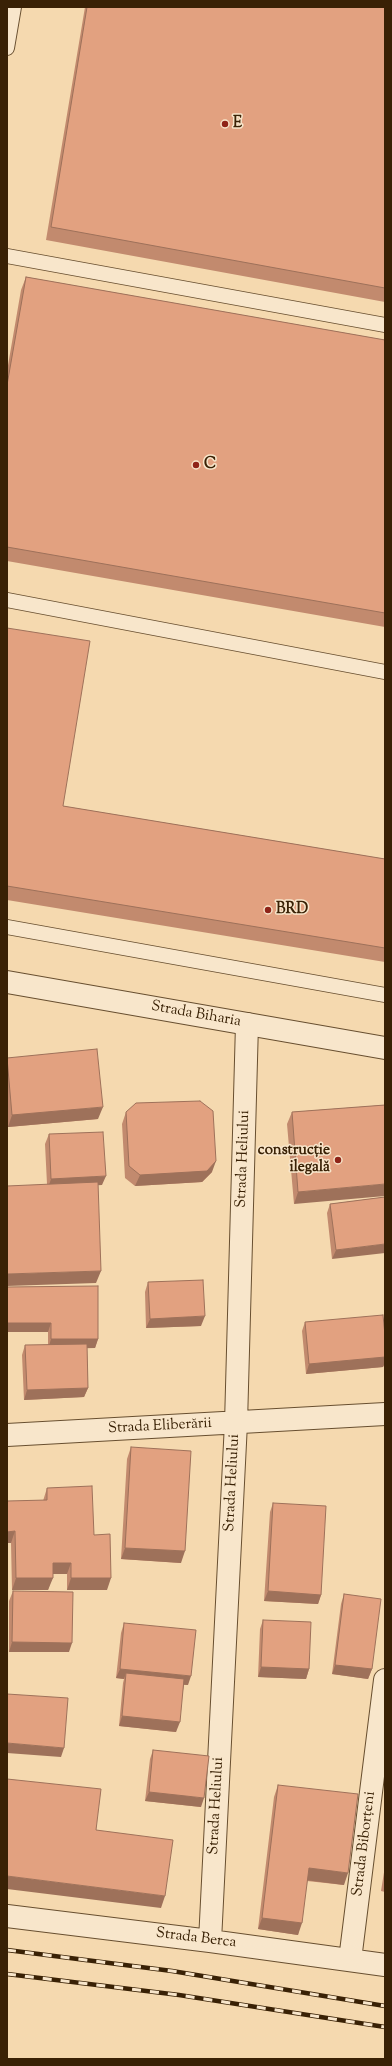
<!DOCTYPE html>
<meta charset="utf-8">
<style>
body{margin:0}
#map{position:relative;width:392px;height:2066px;overflow:hidden;background:#f5d9af;font-family:"Sorts Mill Goudy",serif}
canvas{display:block}
.frame{position:absolute;inset:0;border:8px solid #392105;pointer-events:none}
</style>
<div id="map">
<canvas width="392" height="2066"></canvas>
<div class="frame"></div>
</div>
<script>
const ctx = document.querySelector('canvas').getContext('2d');
ctx.lineJoin = 'round';
const poly = rows => new Path2D(rows.map(r => 'M' + r).join(''));
function stroke(path, color, width, dash) { ctx.strokeStyle = color; ctx.lineWidth = width; ctx.lineCap = dash ? 'butt' : 'round'; ctx.setLineDash(dash || []); ctx.stroke(path); }
function paint(path, color) { ctx.fillStyle = color; ctx.fill(path, 'evenodd'); }
function label(font, color, halo, rows, align = 'center') {
  ctx.font = font + ' "Sorts Mill Goudy",serif'; ctx.lineWidth = 3; ctx.setLineDash([]); ctx.textBaseline = 'middle'; ctx.strokeStyle = halo; ctx.fillStyle = color; for (const [text, x, y, turn = 0] of rows) {
    ctx.save(); ctx.translate(x, y); ctx.rotate((+turn || 0) * Math.PI / 180); ctx.textAlign = isNaN(turn) ? turn : align; if (halo) ctx.strokeText(text, 0, 0); ctx.fillText(text, 0, 0); ctx.restore();
  }
}
const service = poly([
 [7,48,14,7],
 [7,256,385,325],
 [7,600,385,672],
 [7,927,385,995]
]);
const minor = poly([
 [7,1435,385,1414],
 [7,1916,210,1941,385,1965],
 [210,1941,236,1423,247,1024],
 [350,1960,385,1680]
]);
const tertiary = poly([
 [7,982,385,1048]
]);
const rail = poly([
 [7,1950,172,1971,385,2006],
 [7,1974,179,1995,385,2027]
]);
const wall = poly([
 [85,7,385,7,385,302,46,240],
 [26,277,385,340,385,627,7,561,7,371,21,290],
 [7,628,63,806,385,859,385,962,7,900],
 [7,1058,98,1119,8,1127,7,1118],
 [385,1105,294,1204,287,1124,292,1112],
 [126,1112,212,1172,202,1182,135,1186,125,1178,122,1124],
 [49,1134,102,1185,98,1185,96,1283,47,1184,45,1144],
 [385,1197,332,1259,327,1213,330,1204],
 [148,1282,201,1326,146,1328,145,1292],
 [7,1287,98,1339,95,1348,87,1348,88,1388,84,1397,24,1400,22,1355,25,1345,48,1345,48,1332],
 [305,1322,385,1335,385,1363,383,1367,306,1374,302,1331],
 [131,1447,181,1563,121,1559,127,1459],
 [47,1488,94,1535,107,1590,67,1590,67,1574,53,1574,48,1590,12,1590,11,1543,7,1543,7,1501,43,1501],
 [273,1503,321,1595,318,1604,264,1601,270,1512],
 [13,1591,69,1652,9,1652,9,1601],
 [344,1594,372,1669,368,1679,332,1674,341,1604],
 [263,1620,309,1669,306,1679,258,1677,260,1629],
 [124,1623,188,1685,184,1685,176,1732,119,1726,123,1683,124,1679,116,1678,121,1633],
 [153,1750,201,1807,145,1801,150,1759],
 [278,1785,344,1885,307,1881,298,1935,258,1929,274,1797],
 [385,1866,385,1892,381,1891]
]);
const shadedWall = poly([
 [103,1107,98,1119,8,1127,12,1115],
 [216,1161,212,1172,202,1182,135,1186,140,1175],
 [106,1176,102,1185,48,1188,51,1179],
 [385,1184,385,1196,294,1204,298,1192],
 [385,1244,385,1253,332,1259,336,1250],
 [101,1271,96,1283,7,1286,7,1274],
 [205,1316,201,1326,146,1328,150,1319],
 [7,1323,51,1323,48,1332,7,1332],
 [51,1339,98,1339,95,1348,48,1349],
 [385,1357,385,1363,383,1367,306,1374,309,1364],
 [88,1388,84,1397,24,1400,27,1390],
 [15,1531,11,1543,7,1543,7,1532],
 [125,1548,185,1551,181,1563,121,1559],
 [53,1563,71,1563,67,1574,48,1574],
 [16,1578,53,1578,48,1590,12,1590],
 [71,1578,111,1578,107,1590,67,1590],
 [268,1591,321,1595,318,1604,264,1601],
 [12,1642,72,1643,69,1652,9,1652],
 [335,1665,372,1669,368,1679,332,1674],
 [261,1667,309,1669,306,1679,258,1677],
 [120,1669,191,1676,188,1685,126,1679,126,1673,124,1679,116,1678],
 [122,1716,180,1722,176,1732,119,1726],
 [7,1743,64,1748,61,1757,7,1753],
 [149,1792,204,1798,201,1807,145,1801],
 [309,1868,348,1873,344,1885,305,1880],
 [7,1876,165,1896,161,1908,7,1889],
 [262,1918,302,1923,298,1935,258,1929]
]);
const building = poly([
 [87,7,385,7,385,288,51,227,87,7],
 [26,277,385,340,385,613,7,547,7,385,26,277],
 [7,628,90,641,63,806,385,859,385,948,7,886,7,628],
 [97,1049,103,1107,12,1115,7,1058,97,1049],
 [200,1101,213,1111,216,1161,207,1171,140,1175,129,1166,126,1112,136,1103,200,1101],
 [385,1105,385,1184,298,1192,292,1112,385,1105],
 [103,1132,106,1176,51,1179,49,1134,103,1132],
 [98,1182,101,1271,7,1274,7,1186,98,1182],
 [385,1197,385,1244,336,1250,330,1204,385,1197],
 [203,1280,205,1316,150,1319,148,1282,203,1280],
 [98,1286,98,1339,51,1339,51,1323,7,1323,7,1287,98,1286],
 [383,1315,385,1335,385,1357,309,1364,305,1322,383,1315],
 [87,1344,88,1388,27,1390,25,1345,87,1344],
 [131,1447,191,1451,185,1551,125,1548,131,1447],
 [92,1486,94,1535,110,1534,111,1578,71,1578,71,1563,53,1563,53,1578,16,1578,15,1531,7,1532,7,1501,47,1500,47,1488,92,1486],
 [273,1503,326,1506,321,1595,268,1591,273,1503],
 [13,1591,73,1592,72,1643,12,1642,13,1591],
 [344,1594,381,1599,372,1669,335,1665,344,1594],
 [263,1620,311,1622,309,1669,261,1667,263,1620],
 [124,1623,196,1630,191,1676,120,1669,124,1623],
 [126,1673,184,1679,180,1722,122,1716,126,1673],
 [7,1694,68,1698,64,1748,7,1743,7,1694],
 [153,1750,209,1756,204,1798,149,1792,153,1750],
 [7,1779,101,1789,96,1830,173,1840,165,1896,7,1876,7,1779],
 [278,1785,358,1794,348,1873,309,1868,302,1923,262,1918,278,1785]
]);
const markers = [
 [225,124,4,"#8f2418"],
 [196,465,4,"#8f2418"],
 [268,910,4,"#8f2418"],
 [338,1160,4,"#8f2418"]
];
const poiNames = [
 ["E",233,124],
 ["C",204,465],
 ["BRD",276,910],
 ["construcție",330,1151,"right"],
 ["ilegală",330,1168,"right"]
];
const streetNames = [
 ["Strada Biharia",196,1015,10],
 ["Strada Heliului",244,1159,-88],
 ["Strada Eliberării",160,1427,-3],
 ["Strada Heliului",233,1483,-87],
 ["Strada Heliului",217,1806,-87],
 ["Strada Biborțeni",365,1844,-83],
 ["Strada Berca",196,1939,7]
];
stroke(service, '#684f30', 16);
stroke(minor, '#684f30', 24);
stroke(tertiary, '#684f30', 24);
stroke(service, '#f8e6cb', 14);
stroke(minor, '#f8e6cb', 22);
stroke(tertiary, '#f8e6cb', 22);
stroke(rail, '#392105', 4.5);
stroke(rail, '#f8e6cb', 3, [9]);
paint(wall, '#c28a6e');
paint(shadedWall, '#9e715a');
paint(building, '#e2a180');
stroke(building, '#9e715a', 1);
for (const [x, y, r, color] of markers) { const dot = new Path2D(); dot.arc(x, y, r, 0, 2 * Math.PI); ctx.fillStyle = color; ctx.fill(dot); stroke(dot, '#f8e6cb', 1.5); }
label('bold 15px', '#392105', '#f8e6cb', poiNames, 'left');
label('15px', '#392105', '#f8e6cb', streetNames);
</script>
